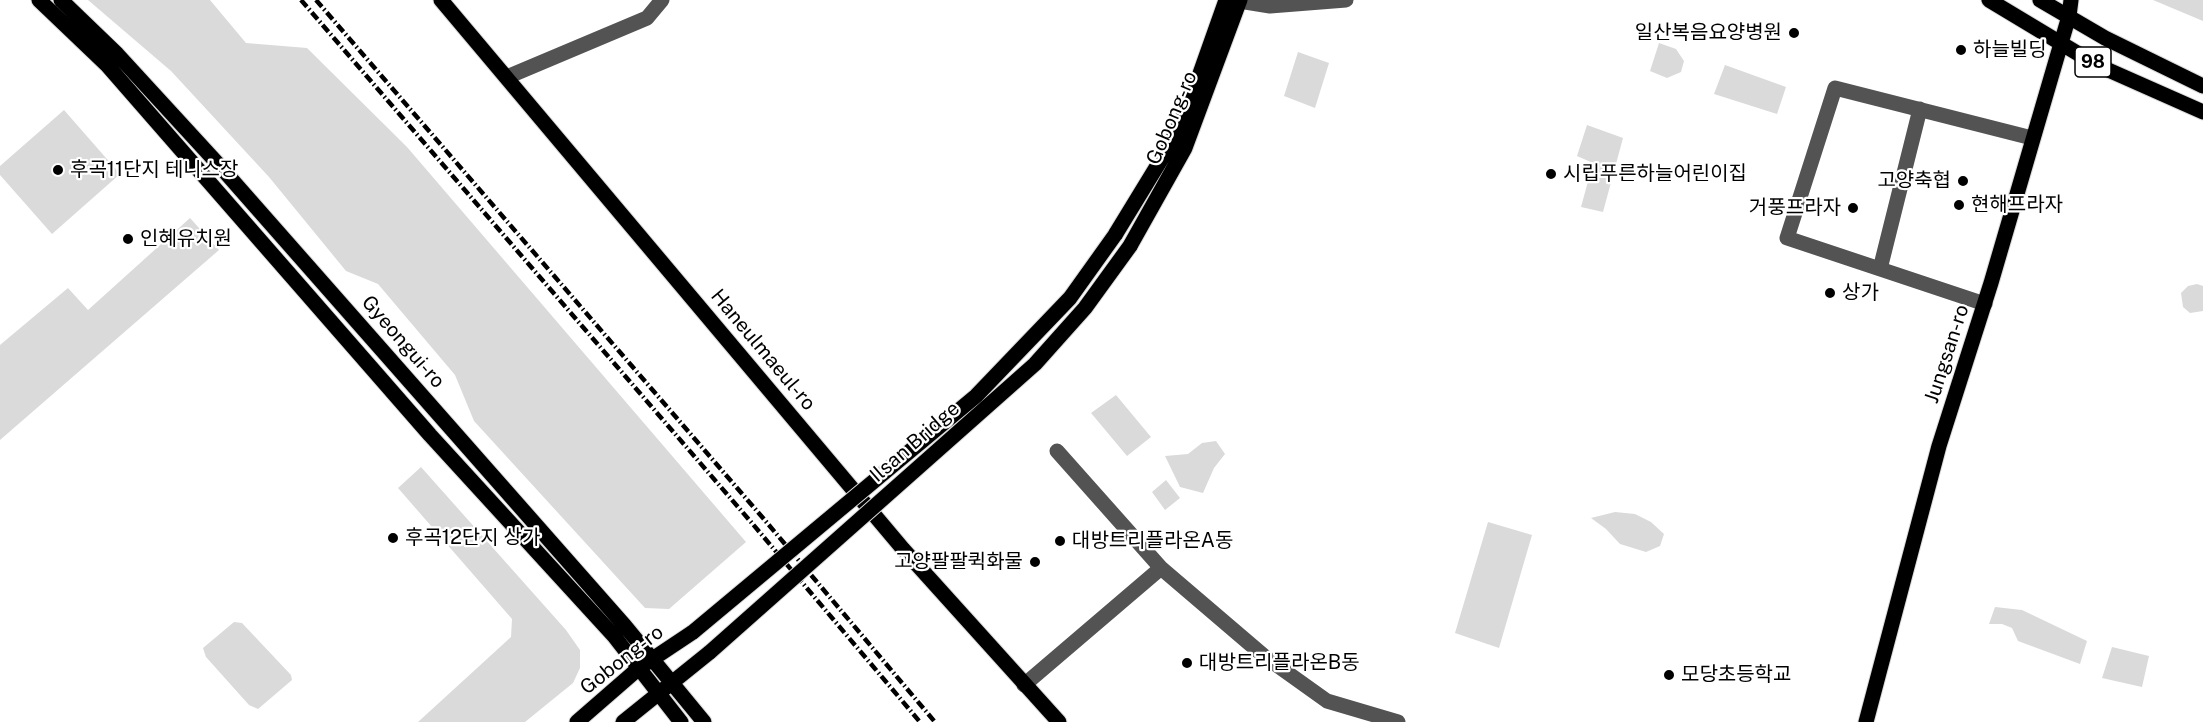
<!DOCTYPE html>
<meta charset="utf-8">
<style>
body{margin:0}
canvas{display:block;background:#fff}
</style>
<canvas width="2203" height="722"></canvas>
<script>
const ctx = document.querySelector('canvas').getContext('2d');
ctx.lineJoin = 'round';
function paint(path, color) { ctx.fillStyle = color; ctx.fill(path, 'evenodd'); }
const poly = rows => new Path2D(rows.map(r => 'M' + r).join(''));
function stroke(path, color, width, dash) { ctx.strokeStyle = color; ctx.lineWidth = width; ctx.lineCap = dash ? 'butt' : 'round'; ctx.setLineDash(dash || []); ctx.stroke(path); }
function label(font, color, halo, rows, align = 'center') {
  ctx.font = font + ' "Public Sans","Noto Sans KR",sans-serif'; ctx.lineWidth = 4.5; ctx.setLineDash([]); ctx.textBaseline = 'middle'; ctx.strokeStyle = halo; ctx.fillStyle = color; for (const [text, x, y, turn = 0] of rows) {
    ctx.save(); ctx.translate(x, y); ctx.rotate((+turn || 0) * Math.PI / 180); ctx.textAlign = isNaN(turn) ? turn : align; if (halo) ctx.strokeText(text, 0, 0); ctx.fillText(text, 0, 0); ctx.restore();
  }
}
const green = poly([
 [88,0,210,0,246,43,307,48,407,147,746,542,669,609,645,608,474,421,455,375,378,284,346,271,269,177,171,71],
 [2153,0,2203,0,2203,21],
 [1659,43,1676,49,1684,61,1681,72,1667,78,1650,71],
 [1298,52,1329,63,1315,108,1284,96],
 [1725,65,1786,87,1777,114,1714,94],
 [64,110,120,174,52,234,0,175,0,166],
 [1587,125,1623,138,1603,212,1581,207,1593,163,1577,156],
 [190,218,219,250,0,440,0,345,68,288,88,310],
 [2197,284,2203,286,2203,311,2190,313,2183,307,2181,293,2188,286],
 [1116,395,1151,437,1127,456,1091,413],
 [1216,441,1225,454,1214,468,1203,493,1180,487,1165,456,1188,454,1202,443],
 [421,467,566,630,580,650,580,668,573,683,525,722,418,722,511,637,512,619,398,488],
 [1166,480,1180,498,1165,510,1152,492],
 [1615,512,1635,514,1651,522,1664,534,1660,546,1646,552,1620,544,1606,529,1591,518],
 [1488,522,1532,535,1499,648,1455,633],
 [1995,607,2022,610,2087,641,2080,664,2018,641,2012,628,2002,624,1989,624],
 [234,622,242,623,291,675,292,680,258,709,249,705,206,657,203,648],
 [2112,647,2149,656,2142,687,2102,678]
]);
const minor = poly([
 [1233,0,1270,6,1346,0],
 [507,77,647,18,662,0],
 [1880,269,1920,109],
 [1985,304,1787,238,1835,88,2032,138],
 [1057,451,1161,568,1264,656,1327,701,1398,722],
 [1024,685,1161,568]
]);
const major = poly([
 [39,0,107,65,430,435,614,636,681,722],
 [61,0,117,54,218,164,625,626,704,722],
 [441,0,903,549,1059,722],
 [1989,0,2097,65,2203,112],
 [2040,0,2105,38,2203,86],
 [1115,235,1170,145,1192,96,1226,0],
 [1130,246,1185,148,1240,0],
 [577,722,639,668,693,632],
 [623,722,710,652],
 [1866,722,1939,446,1991,283,2069,16,2071,0]
]);
const rail = poly([
 [301,0,751,522,920,722],
 [316,0,763,518,935,722]
]);
const majorBridge = poly([
 [693,632,976,396,1070,298,1115,235],
 [710,652,1035,364,1085,308,1130,246]
]);
const markers = [
 [1794,33,6,"#000"],
 [1961,50,6,"#000"],
 [58,170,6,"#000"],
 [1551,174,6,"#000"],
 [1963,181,6,"#000"],
 [1959,205,6,"#000"],
 [1853,208,6,"#000"],
 [128,239,6,"#000"],
 [1830,293,6,"#000"],
 [393,538,6,"#000"],
 [1060,541,6,"#000"],
 [1035,562,6,"#000"],
 [1187,663,6,"#000"],
 [1669,675,6,"#000"]
];
const shields = [
 [2093,62,36]
];
const shieldNames = [
 ["98",2093,62]
];
const poiNames = [
 ["일산복음요양병원",1782,33,"right"],
 ["하늘빌딩",1973,50],
 ["후곡11단지 테니스장",70,170],
 ["시립푸른하늘어린이집",1563,174],
 ["고양축협",1951,181,"right"],
 ["현해프라자",1971,205],
 ["거풍프라자",1841,208,"right"],
 ["인혜유치원",140,239],
 ["상가",1842,293],
 ["후곡12단지 상가",405,538],
 ["대방트리플라온A동",1072,541],
 ["고양팔팔퀵화물",1023,562,"right"],
 ["대방트리플라온B동",1199,663],
 ["모당초등학교",1681,675]
];
const streetNames = [
 ["Gobong-ro",1172,118,-67],
 ["Gyeongui-ro",403,342,49],
 ["Haneulmaeul-ro",763,350,50],
 ["Jungsan-ro",1947,354,-72],
 ["Ilsan Bridge",915,442,-41],
 ["Gobong-ro",622,660,-38]
];
paint(green, '#dadada');
stroke(major, '#dbdbdb', 17);
stroke(minor, '#535353', 15);
stroke(major, '#000', 15);
stroke(rail, '#000', 4.5, [9, 3, 1.5, 3]);
stroke(majorBridge, '#dbdbdb', 17, []);
stroke(majorBridge, '#000', 15);
for (const [x, y, r, color] of markers) { const dot = new Path2D(); dot.arc(x, y, r, 0, 2 * Math.PI); ctx.fillStyle = color; ctx.fill(dot); stroke(dot, '#fff', 2); }
for (const [x, y, w] of shields) { const box = new Path2D(); box.roundRect(x - w / 2, y - 15, w, 30, 4.5); ctx.fillStyle = '#fff'; ctx.fill(box); stroke(box, '#000', 1.5); }
label('bold 18px', '#000', null, shieldNames);
label('20px', '#000', '#fff', poiNames, 'left');
label('20px', '#000', '#fff', streetNames);
</script>
